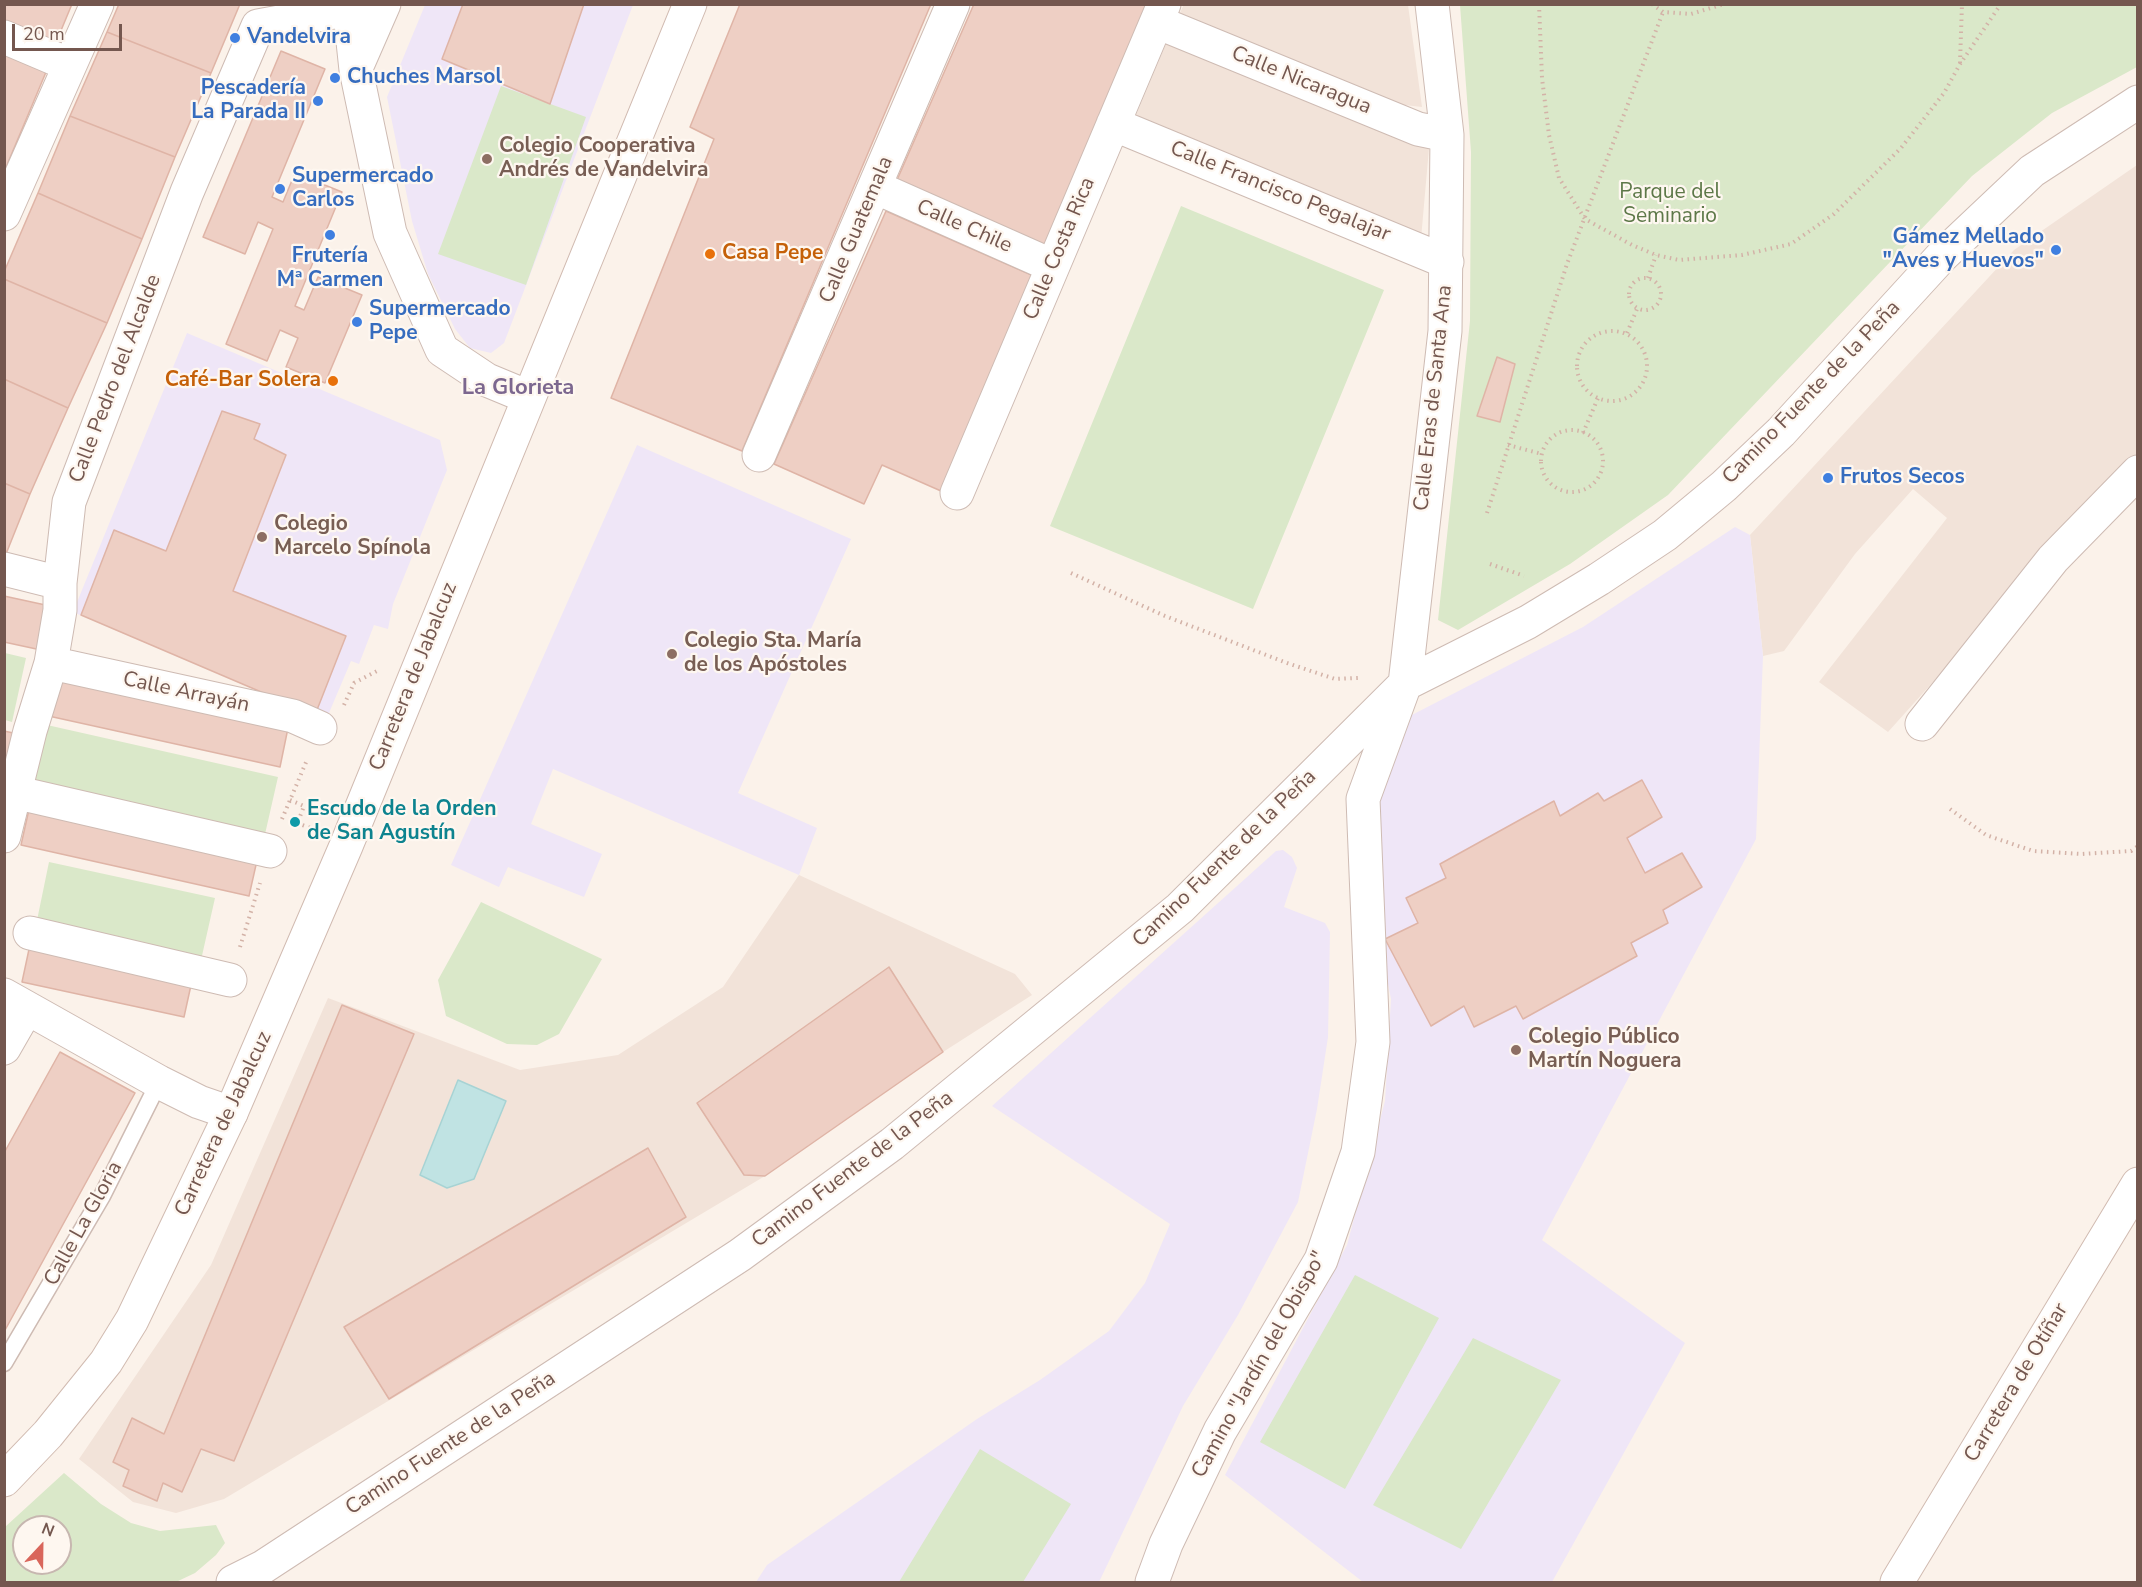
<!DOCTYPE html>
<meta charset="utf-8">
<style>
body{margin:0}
#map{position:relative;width:2142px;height:1587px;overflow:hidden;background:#fbf2ea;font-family:"Nunito Sans",sans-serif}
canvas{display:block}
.frame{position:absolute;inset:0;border:6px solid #74574f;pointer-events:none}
.north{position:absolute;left:12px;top:1515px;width:60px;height:60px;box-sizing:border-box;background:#fef7f0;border:2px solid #c7b7b0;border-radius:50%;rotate:22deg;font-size:16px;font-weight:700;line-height:24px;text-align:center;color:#74574f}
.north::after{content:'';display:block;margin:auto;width:21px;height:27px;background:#d9665b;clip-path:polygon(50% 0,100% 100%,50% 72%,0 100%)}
.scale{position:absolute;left:12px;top:24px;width:110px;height:27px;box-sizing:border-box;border:3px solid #74574f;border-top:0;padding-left:8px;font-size:18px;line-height:21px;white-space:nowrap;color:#74574f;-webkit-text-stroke:4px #fef7f0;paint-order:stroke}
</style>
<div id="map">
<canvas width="2142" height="1587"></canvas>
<div class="frame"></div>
<div class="north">N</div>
<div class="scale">20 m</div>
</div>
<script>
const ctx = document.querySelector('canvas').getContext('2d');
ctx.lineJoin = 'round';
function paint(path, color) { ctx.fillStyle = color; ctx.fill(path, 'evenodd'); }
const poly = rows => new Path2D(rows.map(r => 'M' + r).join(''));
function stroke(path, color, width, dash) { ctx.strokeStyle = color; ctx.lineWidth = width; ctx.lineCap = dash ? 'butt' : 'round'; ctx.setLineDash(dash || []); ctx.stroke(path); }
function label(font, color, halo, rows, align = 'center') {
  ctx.font = font + ' "Nunito Sans",sans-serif'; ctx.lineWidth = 4.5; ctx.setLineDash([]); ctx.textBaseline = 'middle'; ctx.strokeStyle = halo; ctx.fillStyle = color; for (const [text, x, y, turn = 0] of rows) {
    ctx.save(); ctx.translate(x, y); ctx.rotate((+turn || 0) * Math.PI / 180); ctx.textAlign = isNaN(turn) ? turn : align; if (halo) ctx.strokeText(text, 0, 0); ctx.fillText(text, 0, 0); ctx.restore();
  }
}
const residential = poly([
 [1184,4,1408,5,1422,107,1395,104,1180,13],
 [1168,39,1429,148,1421,239,1134,120],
 [2137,165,2137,455,1888,732,1819,682,1947,518,1913,489,1855,554,1784,651,1763,656,1750,535,2014,250],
 [799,875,1015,974,1032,995,943,1052,765,1176,224,1499,176,1513,133,1502,79,1459,211,1265,328,998,520,1070,618,1055,723,987]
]);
const education = poly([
 [425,5,633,5,504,343,491,353,470,348,455,329,428,274,412,221,387,97],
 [187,333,440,440,447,470,393,604,388,629,374,625,359,664,351,661,326,720,73,612],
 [637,445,851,539,738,793,817,828,799,875,553,769,531,824,602,854,584,897,508,867,499,887,451,865],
 [1735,527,1750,535,1763,656,1756,839,1542,1240,1685,1343,1552,1582,1363,1582,1225,1475,1347,1245,1385,1101,1391,999,1378,934,1375,804,1406,718,1583,627],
 [1283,850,1292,857,1297,868,1284,907,1325,923,1330,932,1328,1037,1317,1109,1298,1202,1238,1315,1183,1406,1099,1582,756,1582,767,1565,977,1419,1040,1380,1109,1331,1145,1283,1170,1224,992,1106,1276,851]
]);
const green = poly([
 [1460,5,2137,5,2137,67,2052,113,1972,176,1668,495,1570,564,1458,630,1438,620,1470,321,1471,152],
 [501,86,586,117,526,285,438,254],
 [1181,206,1384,290,1253,609,1050,526],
 [5,653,26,658,12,722,5,720],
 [47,725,278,777,263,843,32,790],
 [49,862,215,898,199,969,35,930],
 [481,902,602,959,559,1034,537,1045,507,1044,446,1016,438,980],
 [1355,1275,1439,1318,1345,1489,1260,1442],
 [1473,1338,1561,1380,1461,1549,1373,1505],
 [980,1449,1071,1504,1023,1582,899,1582],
 [64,1473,101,1504,131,1523,160,1531,216,1525,225,1543,216,1555,195,1573,176,1582,5,1582,5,1527],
 [24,1527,60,1527,60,1563,24,1563]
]);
const water = poly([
 [458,1080,506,1101,474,1179,447,1188,420,1175,458,1080]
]);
const building = poly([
 [4,4,72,4,55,45,4,24,4,4],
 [119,4,240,4,211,73,107,32,119,4],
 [463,4,584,4,550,104,442,59,463,4],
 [740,4,931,4,742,451,611,398,714,139,690,127,740,4],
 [974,4,1149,4,1050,247,897,180,974,4],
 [107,32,211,73,175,157,70,116,107,32],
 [4,47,49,65,4,172,4,47],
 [281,51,325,69,272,197,283,202,295,173,342,192,295,306,304,310,318,277,362,295,325,383,286,367,298,338,280,330,267,361,226,344,273,229,258,222,245,254,203,237,281,51],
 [70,116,175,157,142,239,38,193,70,116],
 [38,193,142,239,107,323,4,279,4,272,38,193],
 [886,211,1036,277,941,491,882,465,864,504,774,464,886,211],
 [4,279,107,323,68,408,4,379,4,279],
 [1497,357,1515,364,1500,422,1477,416,1497,357],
 [4,379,68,408,30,494,4,483,4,379],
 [222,411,260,424,254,439,286,455,233,591,346,636,315,715,81,615,114,530,166,551,222,411],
 [4,483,30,494,6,554,4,553,4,483],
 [4,596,50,606,41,650,4,642,4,596],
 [53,676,288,728,280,767,44,715,53,676],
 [4,731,18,734,4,776,4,731],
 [1642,780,1662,817,1627,838,1645,873,1682,853,1702,887,1663,910,1668,923,1631,943,1637,956,1523,1019,1516,1006,1474,1027,1464,1006,1431,1026,1385,939,1418,923,1406,898,1446,878,1440,864,1554,801,1560,816,1598,793,1604,801,1642,780],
 [30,805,258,856,249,896,21,845,30,805],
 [31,940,193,976,184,1017,22,982,31,940],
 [889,967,943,1052,765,1176,744,1175,697,1103,889,967],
 [342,1005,414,1034,234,1461,201,1449,182,1492,163,1483,157,1501,123,1486,129,1470,113,1462,132,1418,164,1434,342,1005],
 [60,1052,135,1093,4,1332,4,1153,60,1052],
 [648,1148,686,1217,389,1399,344,1327,648,1148]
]);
const path = poly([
 [1539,4,1542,78,1549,135,1559,178,1585,219,1632,245,1656,255,1679,260,1742,255,1791,244,1834,214,1901,148,1944,93,1960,64,2001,4],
 [1652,4,1663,12,1691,14,1724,4],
 [1960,63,1962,4],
 '1629 294a16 16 0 1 1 32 0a16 16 0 1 1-32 0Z',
 [1648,278,1656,255],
 '1577 366a35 35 0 1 1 70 0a35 35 0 1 1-70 0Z',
 [1627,333,1637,309],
 '1541 461a31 31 0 1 1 62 0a31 31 0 1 1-62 0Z',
 [1583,433,1598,398],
 [1508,445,1542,454],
 [1487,513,1567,264,1663,12],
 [1490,564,1524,576],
 [1071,573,1165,616,1287,663,1335,679,1359,678],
 [344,705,354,683,379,670],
 [290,800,304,806,296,827],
 [1950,809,1986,835,2033,851,2081,854,2131,851,2138,846],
 [282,819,307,760],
 [297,823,316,830],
 [240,947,260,883]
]);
const lane = poly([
 [4,1363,102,1196,159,1082]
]);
const street = poly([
 [349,4,356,70,390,233,442,350,487,380,528,397],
 [1157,22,1418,129,1447,135],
 [4,37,70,65],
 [356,68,384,4],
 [1113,124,1447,262],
 [875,187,1053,266],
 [4,214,97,4],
 [759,455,953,4],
 [957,493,1164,4],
 [4,569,60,583],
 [51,663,293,716,320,728],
 [1922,724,2053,559,2138,472],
 [14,792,270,851],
 [4,836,30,731,51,663,60,610,60,583,69,502,187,192,258,26,350,9],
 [30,933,230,980],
 [4,995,159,1082,199,1102,231,1113],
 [4,1048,27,1008],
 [233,1582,263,1567,740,1255,892,1144,1180,908,1405,684,1528,622,1599,579,1665,535,1724,486,1781,432,1942,256,2032,171,2138,102],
 [1152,1582,1166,1544,1220,1431,1321,1260,1358,1152,1373,1042,1363,799,1405,684,1445,331,1447,135,1432,4]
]);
const secondary = poly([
 [4,1480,48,1434,106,1362,132,1320,231,1113,346,846,690,4],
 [1897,1582,2138,1184]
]);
const markers = [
 [235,38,6,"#3f7fe0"],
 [335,78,6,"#3f7fe0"],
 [318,101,6,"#3f7fe0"],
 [487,159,6,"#8d6e63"],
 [280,189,6,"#3f7fe0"],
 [330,235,6,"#3f7fe0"],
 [2056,250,6,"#3f7fe0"],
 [710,254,6,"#e8710a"],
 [357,322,6,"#3f7fe0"],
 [333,381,6,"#e8710a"],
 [1828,478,6,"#3f7fe0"],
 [262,537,6,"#8d6e63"],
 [672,654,6,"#8d6e63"],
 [295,822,6,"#0f9aa8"],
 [1516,1050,6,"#8d6e63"]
];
const shopNames = [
 ["Vandelvira",247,38],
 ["Chuches Marsol",347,78],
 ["Pescadería",306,89,"right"],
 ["La Parada II",306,113,"right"],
 ["Supermercado",292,177],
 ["Carlos",292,201],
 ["Gámez Mellado",2044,238,"right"],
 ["\"Aves y Huevos\"",2044,262,"right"],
 ["Frutería",330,257,"center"],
 ["Mª Carmen",330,281,"center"],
 ["Supermercado",369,310],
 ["Pepe",369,334],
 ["Frutos Secos",1840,478]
];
const streetNames = [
 ["Calle Nicaragua",1301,81,22],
 ["Calle Francisco Pegalajar",1280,192,22],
 ["Calle Chile",964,227,24],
 ["Calle Guatemala",857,230,-67],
 ["Calle Costa Rica",1060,249,-67],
 ["Calle Pedro del Alcalde",116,379,-69],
 ["Camino Fuente de la Peña",1812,393,-46],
 ["Calle Eras de Santa Ana",1434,398,-84],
 ["Carretera de Jabalcuz",414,677,-68],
 ["Calle Arrayán",186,693,12],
 ["Camino Fuente de la Peña",1225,859,-44],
 ["Carretera de Jabalcuz",224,1124,-65],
 ["Camino Fuente de la Peña",853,1170,-37],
 ["Calle La Gloria",84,1224,-61],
 ["Camino \"Jardín del Obispo\"",1260,1365,-61],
 ["Carretera de Otíñar",2017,1383,-59],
 ["Camino Fuente de la Peña",451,1444,-33]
];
const educationNames = [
 ["Colegio Cooperativa",499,147],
 ["Andrés de Vandelvira",499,171],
 ["Colegio",274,525],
 ["Marcelo Spínola",274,549],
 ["Colegio Sta. María",684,642],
 ["de los Apóstoles",684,666],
 ["Colegio Público",1528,1038],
 ["Martín Noguera",1528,1062]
];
const parkNames = [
 ["Parque del",1670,193],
 ["Seminario",1670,217]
];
const foodNames = [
 ["Casa Pepe",722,254],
 ["Café-Bar Solera",321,381,"right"]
];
const cultureNames = [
 ["Escudo de la Orden",307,810],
 ["de San Agustín",307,834]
];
const neighbourhoodNames = [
 ["La Glorieta",518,389]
];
paint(residential, '#f2e3d9');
paint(education, '#efe6f7');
paint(green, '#dae8c9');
paint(water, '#c0e3e3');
stroke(water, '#a7d3d4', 1.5);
paint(building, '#eecfc4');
stroke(building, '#dfb4a6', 1.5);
stroke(lane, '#cebbb3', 19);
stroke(street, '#cebbb3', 35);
stroke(secondary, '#d1bbb1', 35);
stroke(path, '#d3b2a7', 4, [1.5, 4.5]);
stroke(lane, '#fff', 16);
stroke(street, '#fff', 33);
stroke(secondary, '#fff', 33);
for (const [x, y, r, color] of markers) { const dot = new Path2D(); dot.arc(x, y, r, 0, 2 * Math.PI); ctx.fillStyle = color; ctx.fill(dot); stroke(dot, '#fef7f0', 2); }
label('bold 21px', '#366cbe', '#fef7f0', shopNames, 'left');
label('21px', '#74574f', '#fef7f0', streetNames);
label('bold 21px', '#785e54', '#fef7f0', educationNames, 'left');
label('21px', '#5d7848', '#fef7f0', parkNames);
label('bold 21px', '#c56008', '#fef7f0', foodNames, 'left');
label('bold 21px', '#0d838f', '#fef7f0', cultureNames, 'left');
label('bold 22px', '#7c678f', '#fef7f0', neighbourhoodNames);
</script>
